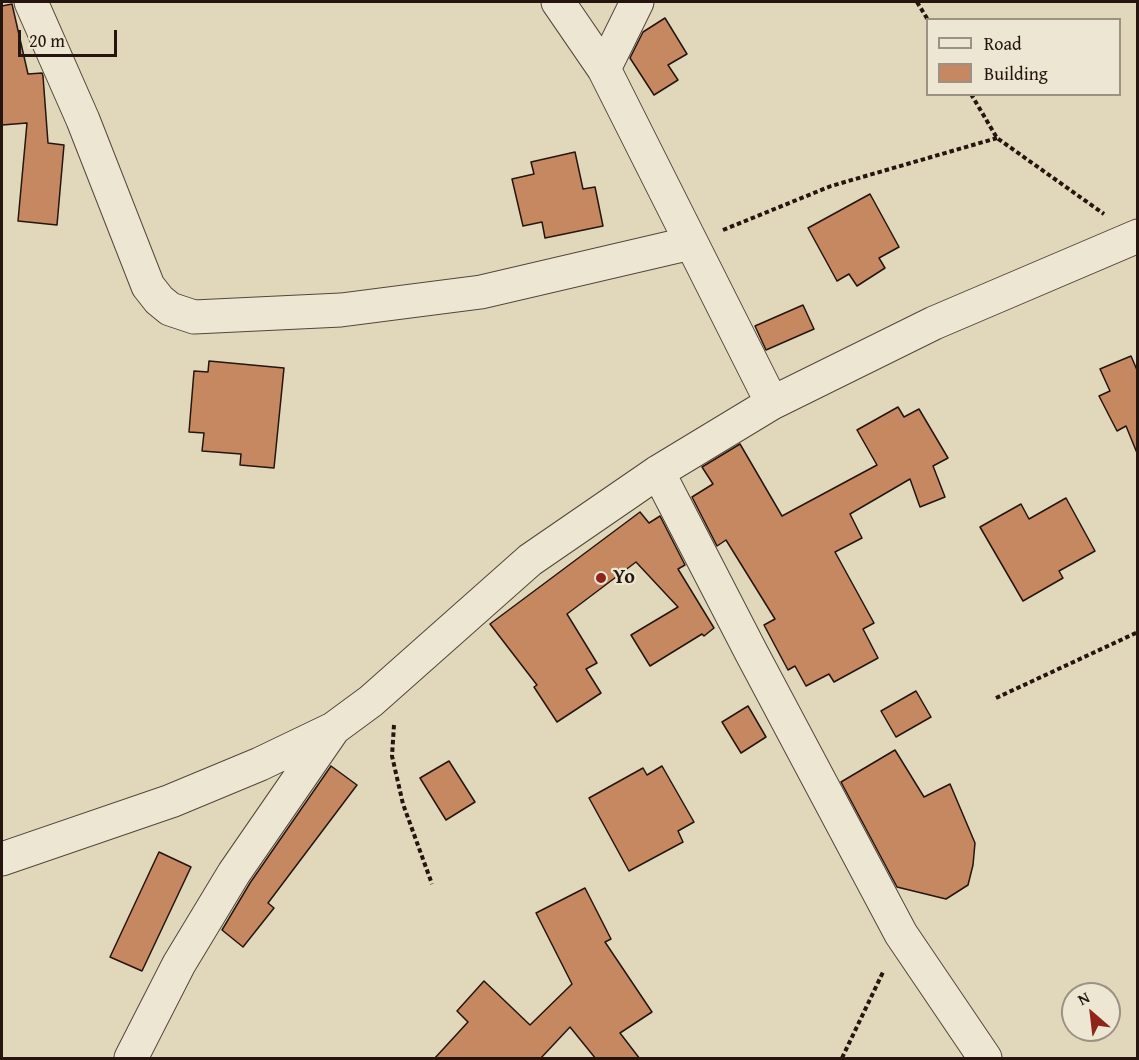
<!DOCTYPE html>
<style>
body{margin:0}
#map{position:relative;width:1139px;height:1060px;overflow:hidden;background:#e1d8bc;font-family:"Gentium Book Plus",serif}
canvas{display:block}
.frame{position:absolute;inset:0;border:3px solid #25150e;pointer-events:none}
.legend{position:absolute;left:926px;top:18px;width:195px;height:78px;box-sizing:border-box;background:#ece6d3;border:2px solid #9c9284;margin:0;padding:8px 10px;list-style:none;font-size:18px;color:#25150e}
.legend li{display:flex;align-items:center;gap:12px;height:30px}
.legend b{width:30px;border:2px solid #9c9284}
.north{position:absolute;left:1061px;top:982px;width:60px;height:60px;box-sizing:border-box;background:#ece6d3;border:2px solid #9c9284;border-radius:50%;rotate:332deg;font-size:16px;font-weight:700;line-height:24px;text-align:center;color:#25150e}
.north::after{content:'';display:block;margin:auto;width:21px;height:27px;background:#8f2418;clip-path:polygon(50% 0,100% 100%,50% 72%,0 100%)}
.scale{position:absolute;left:18px;top:30px;width:99px;height:27px;box-sizing:border-box;border:3px solid #25150e;border-top:0;padding-left:8px;font-size:18px;line-height:21px;white-space:nowrap;color:#25150e;-webkit-text-stroke:4px #ece6d3;paint-order:stroke}
</style>
<div id="map">
<canvas width="1139" height="1060"></canvas>
<div class="frame"></div>
<ul class="legend">
<li><b style="height:8px;background:#ece6d3"></b>Road</li>
<li><b style="height:16px;background:#c68861"></b>Building</li>
</ul>
<div class="north">N</div>
<div class="scale">20 m</div>
</div>
<script>
const ctx = document.querySelector('canvas').getContext('2d');
ctx.lineJoin = 'round';
function paint(path, color) { ctx.fillStyle = color; ctx.fill(path, 'evenodd'); }
const poly = rows => new Path2D(rows.map(r => 'M' + r).join(''));
function stroke(path, color, width, dash) { ctx.strokeStyle = color; ctx.lineWidth = width; ctx.lineCap = dash ? 'butt' : 'round'; ctx.setLineDash(dash || []); ctx.stroke(path); }
function label(font, color, halo, rows, align = 'center') {
  ctx.font = font + ' "Gentium Book Plus",serif'; ctx.lineWidth = 4.5; ctx.setLineDash([]); ctx.textBaseline = 'middle'; ctx.strokeStyle = halo; ctx.fillStyle = color; for (const [text, x, y, turn = 0] of rows) {
    ctx.save(); ctx.translate(x, y); ctx.rotate((+turn || 0) * Math.PI / 180); ctx.textAlign = isNaN(turn) ? turn : align; if (halo) ctx.strokeText(text, 0, 0); ctx.fillText(text, 0, 0); ctx.restore();
  }
}
const building = poly([
 [12,4,28,74,42,73,43,76,48,143,64,145,57,225,18,221,27,123,2,125,2,6,12,4],
 [665,18,687,54,668,65,678,80,654,95,630,58,643,32,665,18],
 [575,152,583,189,595,187,603,226,545,238,542,222,523,226,512,179,534,174,531,162,575,152],
 [870,194,899,247,879,258,885,268,857,286,849,274,837,281,808,228,870,194],
 [803,305,814,329,766,350,755,326,803,305],
 [1131,356,1137,370,1137,453,1126,426,1117,431,1099,396,1110,391,1100,369,1131,356],
 [209,361,284,368,274,468,240,465,241,454,202,451,204,433,189,432,194,371,208,372,209,361],
 [898,407,904,417,919,409,948,458,933,466,945,497,920,507,910,479,850,514,862,538,835,552,874,623,863,629,878,658,834,682,829,674,806,686,795,666,788,670,764,625,775,619,726,540,717,546,692,497,713,484,702,467,740,444,782,516,877,465,857,430,898,407],
 [1066,498,1095,551,1059,571,1063,578,1023,601,980,527,1021,504,1029,519,1066,498],
 [640,512,649,523,660,516,685,565,678,569,714,628,704,636,702,634,650,666,631,635,678,607,636,562,567,614,597,663,586,669,601,693,557,722,534,687,537,685,490,624,640,512],
 [916,691,931,717,896,737,881,711,916,691],
 [748,706,766,737,741,753,722,722,748,706],
 [895,750,924,797,950,784,975,843,973,865,968,885,946,899,897,887,841,782,895,750],
 [449,761,475,802,446,820,420,778,449,761],
 [331,766,357,785,268,903,274,908,243,947,222,930,250,883,331,766],
 [662,766,694,822,678,831,683,842,629,871,589,798,643,768,647,775,662,766],
 [159,852,191,867,142,971,110,957,159,852],
 [585,888,611,939,605,942,652,1012,620,1033,640,1059,596,1059,570,1027,540,1059,434,1059,468,1022,457,1011,484,981,530,1025,572,984,536,913,585,888]
]);
const path = poly([
 [917,2,928,20],
 [971,94,997,138,1104,214],
 [723,230,831,186,997,138],
 [996,698,1138,632],
 [394,725,392,756,403,804,432,884],
 [842,1058,884,970]
]);
const minor = poly([
 [31,2,83,120,148,286,159,300,170,309,194,317,341,310,481,292,691,243],
 [558,2,604,69,772,403],
 [604,69,637,2],
 [658,472,751,652,901,934,985,1058],
 [2,859,171,801,260,764,333,729,371,701,530,560,658,472,772,403,934,323,1138,236],
 [131,1058,179,964,234,873,332,731]
]);
const markers = [
 [601,578,6,"#8f2418"]
];
const poiNames = [
 ["Yo",613,578]
];
paint(building, '#c68861');
stroke(building, '#25150e', 1.5);
stroke(minor, '#54463a', 35);
stroke(path, '#25150e', 4, [4.5, 3]);
stroke(minor, '#ece6d3', 33);
for (const [x, y, r, color] of markers) { const dot = new Path2D(); dot.arc(x, y, r, 0, 2 * Math.PI); ctx.fillStyle = color; ctx.fill(dot); stroke(dot, '#ece6d3', 2); }
label('bold 20px', '#25150e', '#ece6d3', poiNames, 'left');
</script>
